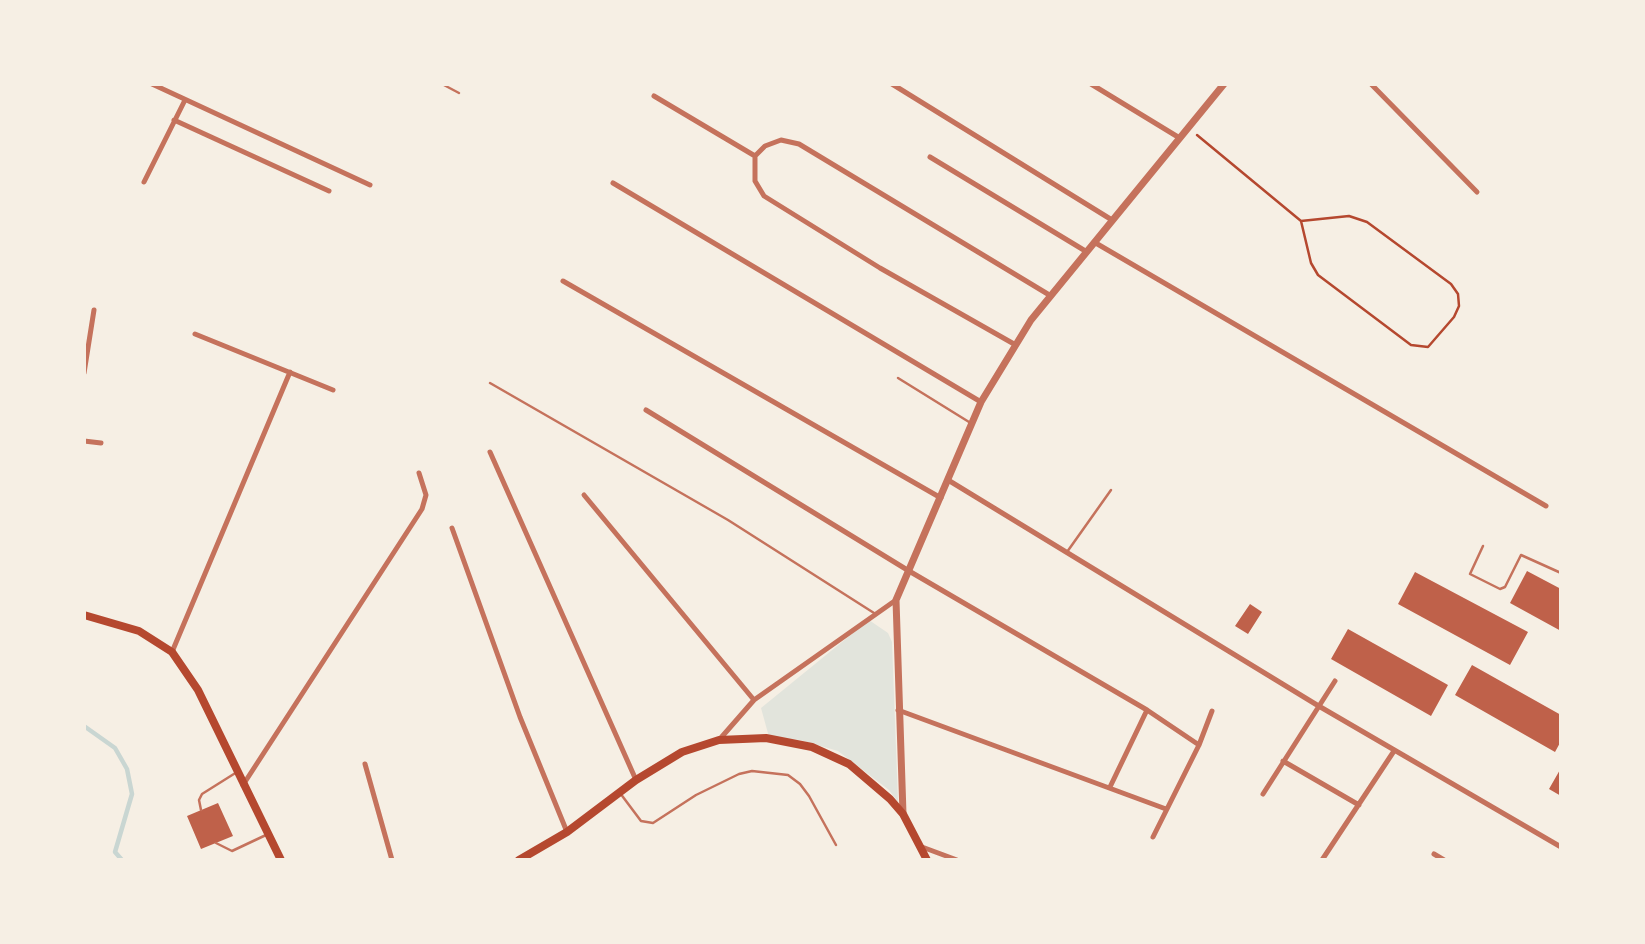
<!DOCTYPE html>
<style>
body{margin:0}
#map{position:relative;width:1645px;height:944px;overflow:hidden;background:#f6efe4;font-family:"Noto Sans",sans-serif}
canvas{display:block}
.frame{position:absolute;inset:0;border:86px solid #f6efe4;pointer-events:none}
</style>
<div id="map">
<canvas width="1645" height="944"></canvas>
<div class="frame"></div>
</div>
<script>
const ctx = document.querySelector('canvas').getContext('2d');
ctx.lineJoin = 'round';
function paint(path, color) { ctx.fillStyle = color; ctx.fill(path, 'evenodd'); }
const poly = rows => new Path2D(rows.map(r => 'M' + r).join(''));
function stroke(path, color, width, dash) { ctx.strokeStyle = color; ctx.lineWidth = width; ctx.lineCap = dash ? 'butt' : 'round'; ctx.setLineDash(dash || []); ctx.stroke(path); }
const green = poly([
 [869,620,888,633,892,642,898,802,889,790,838,751,800,740,769,737,761,708]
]);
const stream = poly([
 [84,726,115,748,127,769,132,794,115,852,122,860]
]);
const building = poly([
 [1527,571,1561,589,1561,631,1510,603],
 [1415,572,1528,632,1510,665,1398,604],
 [1250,604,1262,612,1248,634,1235,626],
 [1348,629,1448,685,1431,716,1331,659],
 [1472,665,1561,715,1561,741,1555,752,1455,695],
 [1561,768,1561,796,1549,789],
 [218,803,233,836,201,849,187,816]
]);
const path = poly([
 [1197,135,1301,221,1311,263,1318,275,1411,345,1428,347,1454,317,1459,306,1458,294,1451,284,1367,222,1349,216,1301,221]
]);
const service = poly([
 [442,84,459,93],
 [898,378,969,422],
 [490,383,728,520,874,613],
 [1483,546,1470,574,1500,589,1505,587,1521,555,1561,573],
 [1067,552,1111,490],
 [620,793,641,821,653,823,696,795,739,774,752,771,788,775,800,784,809,796,836,845],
 [201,810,199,800,202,794,237,772],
 [216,843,232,851,266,835]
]);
const minor = poly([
 [152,84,370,185],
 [892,84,1112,220],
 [1091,84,1178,137],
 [1371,84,1477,192],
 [654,96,755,156],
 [174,120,329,191],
 [755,156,765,146,781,140,799,144,1051,296],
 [755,156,755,181,764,196,880,268,1014,344],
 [930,157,1087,252],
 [144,182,185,100],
 [613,183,981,402],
 [1094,242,1546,506],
 [563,281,941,498],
 [195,334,333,390],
 [84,373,94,310],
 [646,410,909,571,1147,710,1199,745],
 [84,441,101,443],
 [490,452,636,780],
 [948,480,1317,705,1561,847],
 [584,495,754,700],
 [452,528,520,717,567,832],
 [172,652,290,372],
 [898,710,1166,809],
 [719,740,754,700,896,600],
 [1283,761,1359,805],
 [365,764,392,860],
 [243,785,422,509,426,495,419,473],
 [1110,787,1147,710],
 [1263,794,1335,681],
 [1153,837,1199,745,1212,711],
 [922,847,957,860],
 [1434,854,1444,860],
 [1322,860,1394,751]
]);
const tertiary = poly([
 [903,814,896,600,981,402,1031,320,1224,84]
]);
const secondary = poly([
 [84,615,139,631,172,652,198,690,281,860],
 [519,860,567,832,636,780,682,752,719,740,766,738,812,747,849,764,890,799,903,814,927,860]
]);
paint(green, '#e2e4dc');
stroke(stream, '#c9d6d2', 4.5);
paint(building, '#bf614a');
stroke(path, '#b5482f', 2.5);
stroke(service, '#c5725c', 2.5);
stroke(minor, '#c5725c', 5);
stroke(tertiary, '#c5725c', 7);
stroke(secondary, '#b5482f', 8);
</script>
